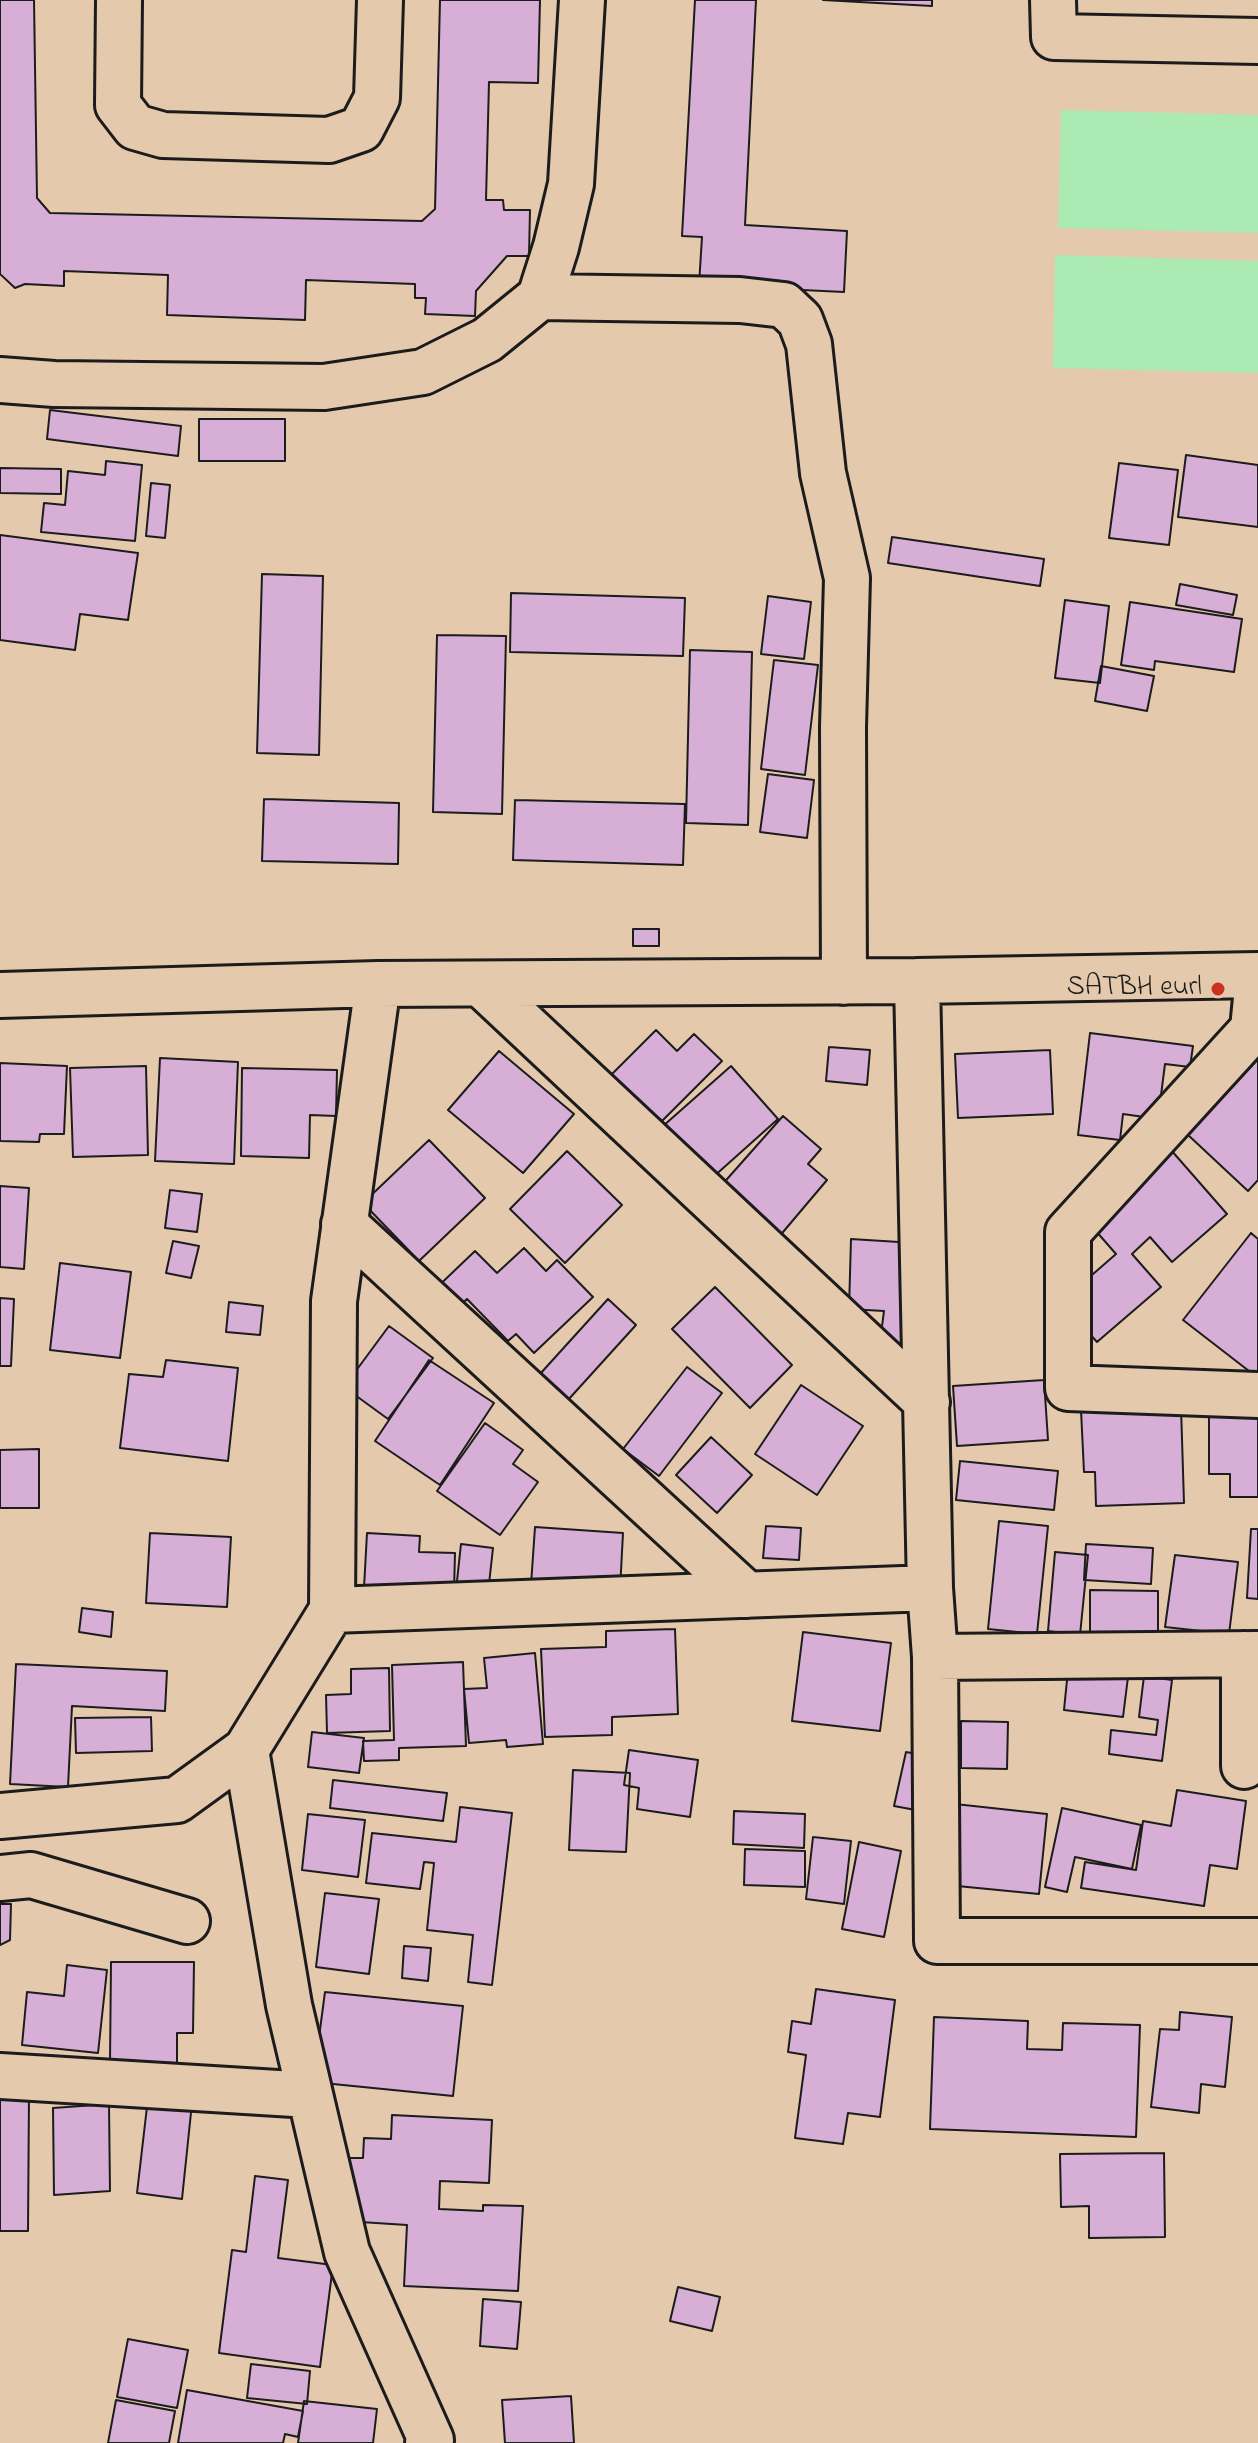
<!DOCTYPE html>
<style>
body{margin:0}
canvas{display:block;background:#e4c9ac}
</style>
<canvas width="1258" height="2443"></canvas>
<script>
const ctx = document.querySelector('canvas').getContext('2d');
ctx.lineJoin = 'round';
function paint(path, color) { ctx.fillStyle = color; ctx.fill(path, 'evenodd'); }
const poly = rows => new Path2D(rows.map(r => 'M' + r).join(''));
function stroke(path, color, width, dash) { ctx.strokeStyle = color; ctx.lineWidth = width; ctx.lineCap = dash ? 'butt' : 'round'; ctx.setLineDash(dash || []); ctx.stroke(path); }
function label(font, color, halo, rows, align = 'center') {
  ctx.font = font + ' "Indie Flower",sans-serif'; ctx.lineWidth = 8; ctx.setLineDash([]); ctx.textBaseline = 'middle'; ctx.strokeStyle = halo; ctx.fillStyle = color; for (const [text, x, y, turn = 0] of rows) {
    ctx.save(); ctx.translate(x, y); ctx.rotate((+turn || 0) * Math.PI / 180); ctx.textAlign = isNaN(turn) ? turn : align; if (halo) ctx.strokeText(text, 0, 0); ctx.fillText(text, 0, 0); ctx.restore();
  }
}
const green = poly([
 [1061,110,1258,115,1258,233,1058,228],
 [1055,255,1258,261,1258,373,1053,368]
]);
const building = poly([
 [0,0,34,0,37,198,50,213,422,221,435,209,440,0,540,0,538,83,489,82,486,200,503,200,504,210,530,210,529,256,507,256,476,291,475,316,425,314,426,298,415,298,415,284,306,280,305,320,167,315,168,275,64,271,64,286,25,284,15,288,0,274,0,0],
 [695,0,756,0,745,225,847,231,844,292,699,285,702,237,682,236,695,0],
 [823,0,932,0,932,6,823,0],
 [50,410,181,426,178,456,47,439,50,410],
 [199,419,285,419,285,461,199,461,199,419],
 [1186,455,1258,465,1258,527,1178,517,1186,455],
 [106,461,142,465,135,541,41,532,44,503,65,505,68,471,105,475,106,461],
 [1119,463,1178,470,1169,545,1109,538,1119,463],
 [0,468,61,469,61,494,0,493,0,468],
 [151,483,170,485,165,538,146,536,151,483],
 [0,535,138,553,128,620,80,614,75,650,0,640,0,535],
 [892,537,1044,559,1040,586,888,563,892,537],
 [262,574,323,576,319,755,257,753,262,574],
 [1180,584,1237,595,1233,615,1176,605,1180,584],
 [511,593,685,598,683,656,510,652,511,593],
 [768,596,811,602,804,659,761,654,768,596],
 [1065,600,1109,606,1100,683,1055,678,1065,600],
 [1130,602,1242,619,1234,672,1155,661,1154,670,1121,665,1130,602],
 [437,635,506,636,502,814,433,812,437,635],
 [690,650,752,652,748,825,686,823,690,650],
 [774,660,818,665,805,775,761,769,774,660],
 [1101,666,1154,676,1147,711,1095,701,1101,666],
 [768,774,814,780,807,838,760,832,768,774],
 [264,799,399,803,398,864,262,861,264,799],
 [515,800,685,804,683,865,513,860,515,800],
 [633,929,659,929,659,946,633,946,633,929],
 [656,1030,677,1051,694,1034,722,1061,650,1133,601,1085,656,1030],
 [1090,1033,1193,1046,1190,1067,1165,1064,1158,1119,1123,1114,1120,1140,1078,1135,1090,1033],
 [829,1047,870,1050,867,1085,826,1081,829,1047],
 [1050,1050,1053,1114,958,1118,955,1054,1050,1050],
 [499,1051,574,1114,523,1173,448,1110,499,1051],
 [160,1058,238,1062,234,1164,155,1161,160,1058],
 [1258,1059,1258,1180,1248,1191,1187,1134,1258,1059],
 [0,1063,67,1066,64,1134,40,1134,39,1142,0,1141,0,1063],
 [146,1066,148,1155,73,1157,70,1068,146,1066],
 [731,1066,778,1119,702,1187,654,1134,731,1066],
 [242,1068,337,1070,336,1116,310,1115,309,1158,241,1156,242,1068],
 [783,1116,821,1149,808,1164,827,1180,778,1238,720,1187,783,1116],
 [429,1140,485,1198,419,1261,363,1203,429,1140],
 [1171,1150,1227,1214,1172,1262,1150,1237,1132,1254,1161,1287,1097,1342,1061,1302,1116,1254,1088,1222,1171,1150],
 [567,1151,622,1205,565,1263,510,1209,567,1151],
 [0,1186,29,1188,24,1269,0,1267,0,1186],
 [170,1190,202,1194,197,1232,165,1228,170,1190],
 [1251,1233,1258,1239,1258,1378,1183,1320,1251,1233],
 [851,1239,915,1243,910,1354,881,1334,884,1311,849,1309,851,1239],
 [173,1241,199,1246,191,1278,166,1273,173,1241],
 [524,1248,546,1271,557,1260,593,1297,534,1353,516,1334,508,1341,467,1299,450,1315,430,1294,475,1251,497,1273,524,1248],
 [60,1263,131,1272,120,1358,50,1350,60,1263],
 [715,1287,792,1365,750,1408,672,1329,715,1287],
 [0,1298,14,1299,11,1366,0,1366,0,1298],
 [608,1299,636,1325,568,1400,540,1374,608,1299],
 [229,1302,263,1306,260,1335,226,1332,229,1302],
 [389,1326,433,1358,388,1419,344,1387,389,1326],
 [166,1360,238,1368,228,1461,120,1448,129,1374,163,1377,166,1360],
 [429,1360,494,1403,440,1485,375,1441,429,1360],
 [687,1367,722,1393,659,1476,623,1449,687,1367],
 [1044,1380,1048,1440,957,1446,953,1386,1044,1380],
 [801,1385,863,1426,817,1495,755,1454,801,1385],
 [1181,1407,1184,1503,1096,1506,1095,1472,1084,1472,1081,1410,1181,1407],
 [1209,1408,1258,1408,1258,1497,1230,1497,1230,1474,1209,1474,1209,1408],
 [485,1423,523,1450,513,1464,538,1482,500,1535,437,1491,485,1423],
 [711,1437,752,1475,717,1513,676,1475,711,1437],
 [39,1449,39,1508,0,1508,0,1450,39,1449],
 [960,1461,1058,1471,1054,1510,956,1500,960,1461],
 [999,1521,1048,1526,1037,1634,988,1629,999,1521],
 [766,1526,801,1528,799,1560,763,1558,766,1526],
 [535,1527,623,1533,620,1590,531,1585,535,1527],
 [1251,1529,1258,1529,1258,1599,1247,1598,1251,1529],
 [150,1533,231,1537,227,1607,146,1603,150,1533],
 [367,1533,420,1536,419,1552,455,1553,454,1592,364,1588,367,1533],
 [461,1544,493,1548,488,1593,456,1590,461,1544],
 [1086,1544,1153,1548,1151,1584,1084,1580,1086,1544],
 [1055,1552,1088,1555,1080,1635,1048,1631,1055,1552],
 [1175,1555,1238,1562,1229,1634,1165,1627,1175,1555],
 [1090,1590,1158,1591,1158,1638,1090,1637,1090,1590],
 [82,1608,113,1612,111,1637,79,1632,82,1608],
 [675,1629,678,1714,612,1717,612,1735,545,1737,541,1649,606,1647,606,1631,675,1629],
 [803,1632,891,1643,880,1731,792,1721,803,1632],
 [535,1653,543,1744,507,1747,506,1740,469,1743,464,1689,487,1688,484,1658,535,1653],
 [463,1662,466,1746,399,1748,399,1760,364,1761,363,1741,394,1740,392,1665,463,1662],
 [16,1664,167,1671,165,1711,72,1706,68,1787,10,1784,16,1664],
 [389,1668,390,1731,327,1733,326,1695,351,1694,351,1669,389,1668],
 [1068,1670,1128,1677,1123,1717,1064,1710,1068,1670],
 [1144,1676,1172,1680,1162,1761,1109,1754,1111,1730,1156,1735,1158,1720,1139,1717,1144,1676],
 [151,1717,152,1751,76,1753,75,1718,151,1717],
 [961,1721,1008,1722,1007,1769,961,1768,961,1721],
 [312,1732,364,1738,359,1773,308,1767,312,1732],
 [629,1750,698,1760,690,1817,637,1809,639,1788,624,1785,629,1750],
 [906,1752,933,1757,921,1811,894,1806,906,1752],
 [573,1770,630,1773,626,1852,569,1850,573,1770],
 [333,1780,447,1793,443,1821,330,1808,333,1780],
 [1177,1790,1246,1801,1237,1869,1210,1865,1204,1906,1081,1888,1085,1862,1136,1870,1143,1821,1171,1826,1177,1790],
 [955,1804,1047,1814,1039,1894,947,1885,955,1804],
 [460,1807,512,1813,492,1985,468,1982,473,1935,427,1930,434,1863,424,1862,420,1889,366,1883,372,1833,456,1842,460,1807],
 [1062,1808,1141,1825,1132,1869,1075,1857,1067,1892,1045,1887,1062,1808],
 [734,1811,805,1814,804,1848,733,1844,734,1811],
 [308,1814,365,1820,358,1877,302,1870,308,1814],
 [813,1837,851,1841,844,1904,806,1899,813,1837],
 [859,1842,901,1851,884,1937,842,1929,859,1842],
 [745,1849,805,1851,805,1887,744,1885,745,1849],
 [325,1893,379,1899,369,1974,316,1967,325,1893],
 [0,1904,11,1904,10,1940,0,1945,0,1904],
 [404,1946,431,1948,428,1981,402,1978,404,1946],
 [111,1962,194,1962,193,2033,177,2033,177,2063,110,2062,111,1962],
 [67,1965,107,1970,98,2053,22,2045,27,1992,64,1996,67,1965],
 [816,1989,895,2000,880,2117,848,2113,843,2144,795,2138,806,2055,788,2052,792,2021,811,2024,816,1989],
 [325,1992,463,2006,453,2096,313,2082,325,1992],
 [1180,2012,1232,2017,1225,2087,1201,2084,1199,2113,1151,2107,1160,2029,1179,2030,1180,2012],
 [934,2017,1028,2021,1027,2049,1062,2050,1063,2023,1140,2025,1136,2137,930,2129,934,2017],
 [0,2094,29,2095,28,2231,0,2231,0,2094],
 [148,2098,192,2103,182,2199,137,2193,148,2098],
 [109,2104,110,2191,54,2195,53,2108,109,2104],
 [392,2115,492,2120,489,2183,440,2181,439,2209,483,2211,483,2205,523,2206,518,2291,404,2286,407,2225,345,2221,348,2158,363,2158,364,2138,391,2139,392,2115],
 [1164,2153,1165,2237,1089,2238,1089,2206,1061,2207,1060,2154,1164,2153],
 [255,2176,288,2180,278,2258,333,2265,320,2367,219,2353,232,2250,246,2252,255,2176],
 [678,2287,720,2297,712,2331,670,2321,678,2287],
 [483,2299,521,2302,517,2349,480,2346,483,2299],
 [128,2339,188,2350,177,2408,117,2397,128,2339],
 [251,2364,310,2371,307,2404,247,2398,251,2364],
 [187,2390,303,2411,298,2437,285,2434,283,2443,178,2443,187,2390],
 [571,2396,574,2443,505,2443,502,2400,571,2396],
 [116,2400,175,2411,169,2443,108,2443,116,2400],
 [304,2401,377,2409,373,2443,298,2443,304,2401]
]);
const minor = poly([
 [119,0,118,105,135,127,163,135,329,140,361,129,377,98,380,0],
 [1053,0,1054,37,1258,41],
 [540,297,740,300,784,305,800,320,809,344,823,473,847,578,843,727,844,982],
 [0,380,54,384,324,387,423,372,487,340,540,297,556,247,571,184,582,0],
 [1258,977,1253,1029,1068,1232,1068,1388,1258,1395],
 [917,981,930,1588,935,1657,937,1941,1258,1941],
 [481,984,927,1402],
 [0,995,378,984,917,981,1258,975],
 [344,1224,747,1595],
 [332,1610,930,1588],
 [935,1657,1258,1654],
 [246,1750,289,2005,347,2252,431,2440,428,2443],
 [1244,1766,1244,1654],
 [0,1816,177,1800,246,1750,332,1610,334,1301,378,984],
 [0,1878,31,1875,187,1921],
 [0,2076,310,2095]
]);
const markers = [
 [1218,989,8,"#c8321e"]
];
const poiNames = [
 ["SATBH eurl",1202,989]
];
paint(green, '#abebb3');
paint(building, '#d6aed6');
stroke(building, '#1c1c1c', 2);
stroke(minor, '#1c1c1c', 50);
stroke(minor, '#e4c9ac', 44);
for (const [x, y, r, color] of markers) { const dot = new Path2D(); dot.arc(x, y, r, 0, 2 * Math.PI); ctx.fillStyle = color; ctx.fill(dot); stroke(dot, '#e4c9ac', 3); }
label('28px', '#1c1c1c', '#e4c9ac', poiNames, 'right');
</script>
